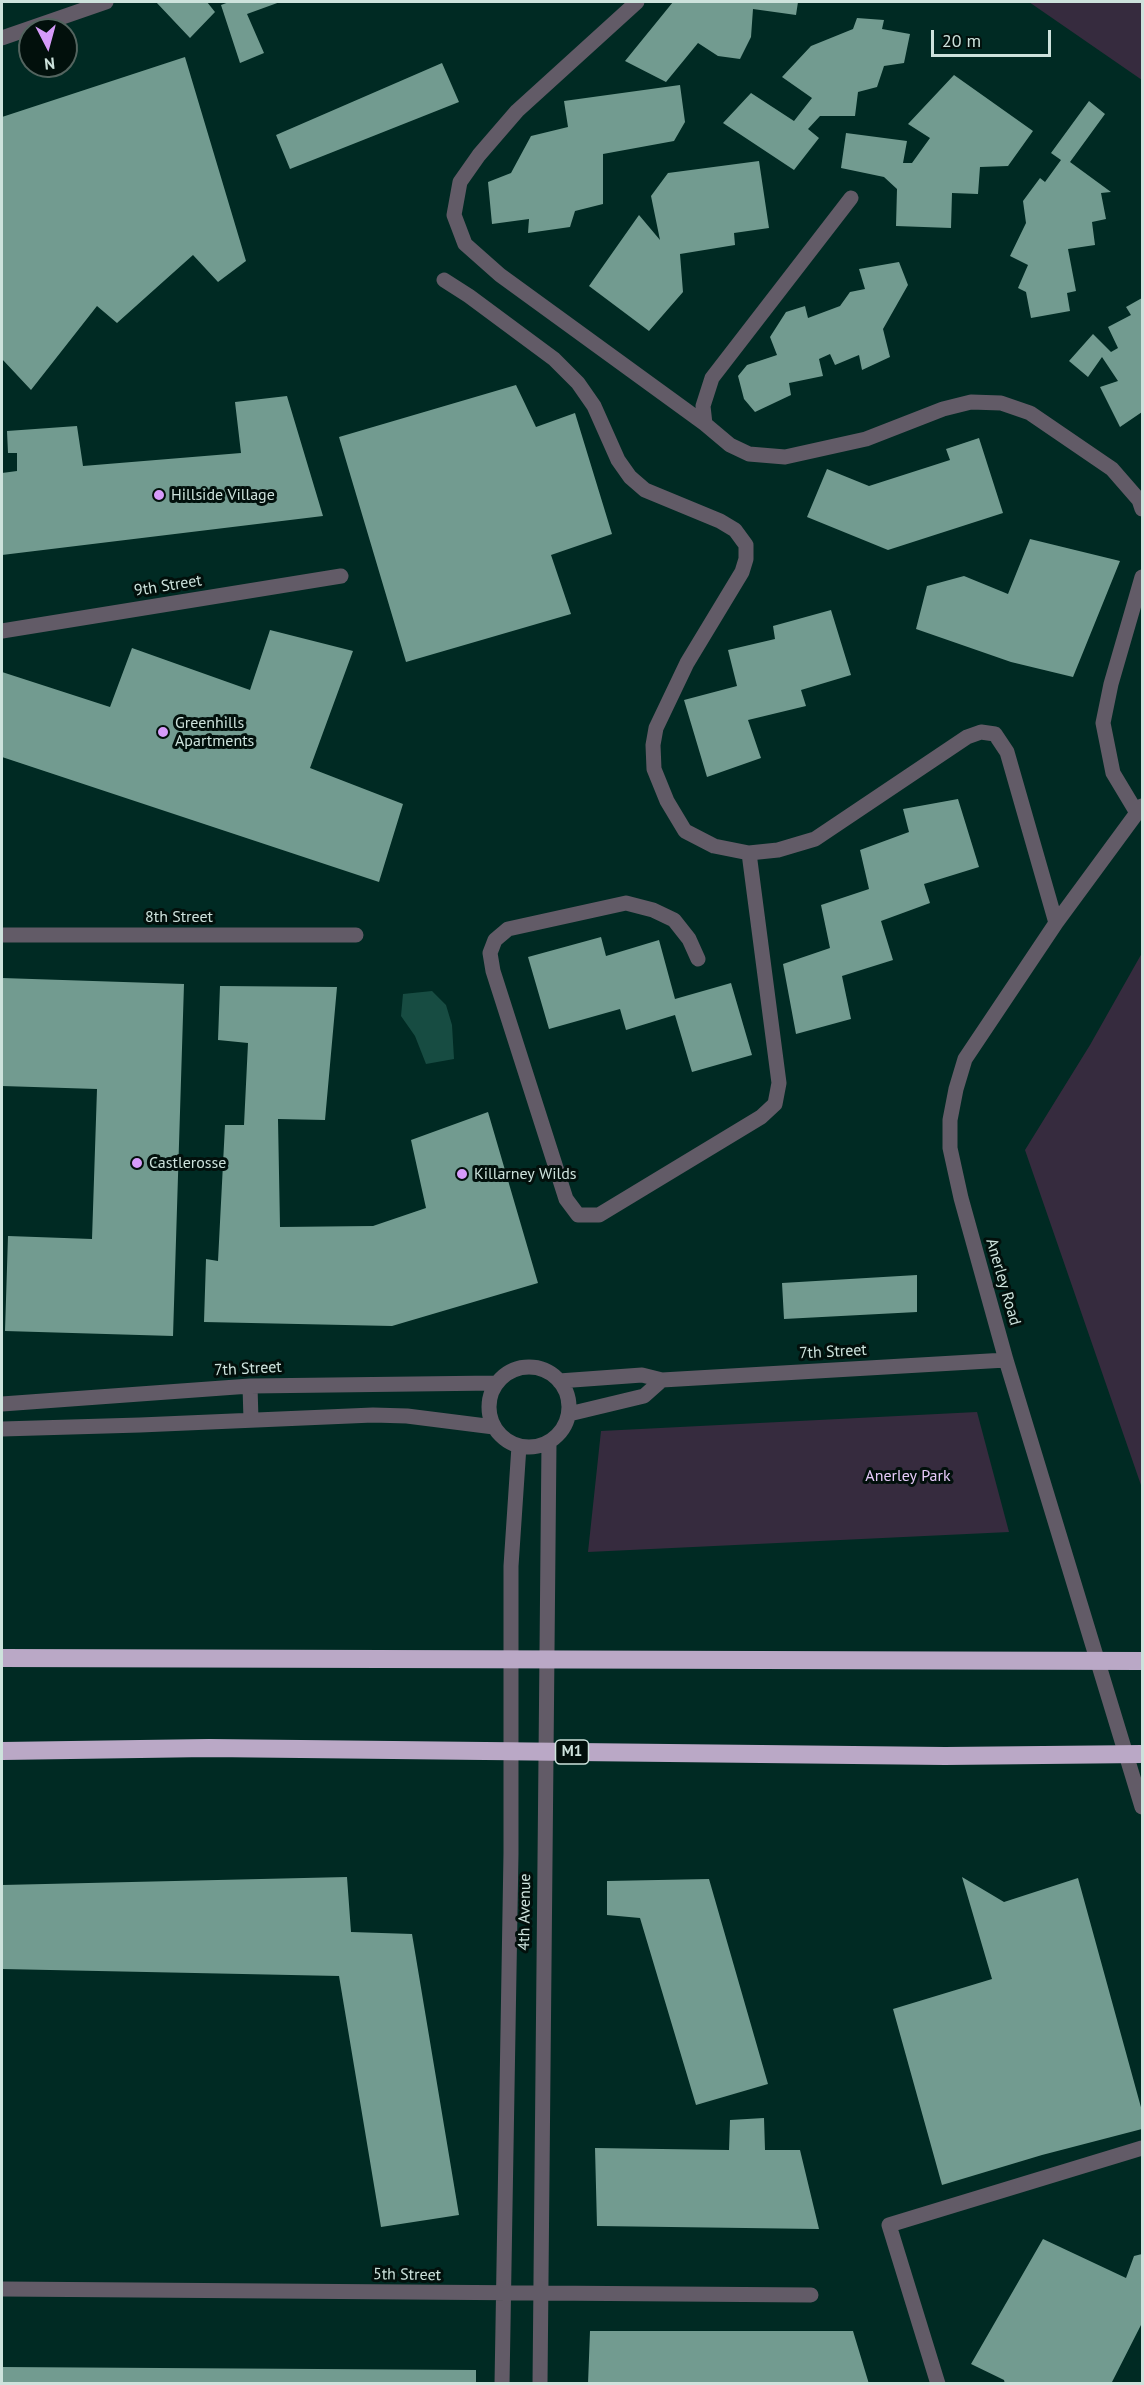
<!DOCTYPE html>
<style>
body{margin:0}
#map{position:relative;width:1144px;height:2385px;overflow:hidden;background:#002a23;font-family:"PT Sans",sans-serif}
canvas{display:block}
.frame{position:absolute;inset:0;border:3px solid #cde2dc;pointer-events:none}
.north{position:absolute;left:18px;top:18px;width:60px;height:60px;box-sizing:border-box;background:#02100c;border:2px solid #53645f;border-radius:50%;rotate:174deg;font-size:16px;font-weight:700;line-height:24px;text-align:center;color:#cde2dc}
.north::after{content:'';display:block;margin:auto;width:21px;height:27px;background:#d69bfa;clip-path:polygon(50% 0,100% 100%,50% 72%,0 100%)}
.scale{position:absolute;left:931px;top:30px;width:120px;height:27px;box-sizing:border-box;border:3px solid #cde2dc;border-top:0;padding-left:8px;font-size:18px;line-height:21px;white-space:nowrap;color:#cde2dc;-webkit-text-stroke:4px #02100c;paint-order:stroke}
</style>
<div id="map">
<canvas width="1144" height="2385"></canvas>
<div class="frame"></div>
<div class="north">N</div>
<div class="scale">20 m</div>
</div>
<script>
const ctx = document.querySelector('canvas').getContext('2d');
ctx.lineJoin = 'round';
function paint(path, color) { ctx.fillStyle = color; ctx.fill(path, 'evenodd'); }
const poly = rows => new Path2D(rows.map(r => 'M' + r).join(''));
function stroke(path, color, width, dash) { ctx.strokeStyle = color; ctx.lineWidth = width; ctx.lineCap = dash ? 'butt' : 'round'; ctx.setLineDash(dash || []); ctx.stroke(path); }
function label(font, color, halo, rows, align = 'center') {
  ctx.font = font + ' "PT Sans",sans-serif'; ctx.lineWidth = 6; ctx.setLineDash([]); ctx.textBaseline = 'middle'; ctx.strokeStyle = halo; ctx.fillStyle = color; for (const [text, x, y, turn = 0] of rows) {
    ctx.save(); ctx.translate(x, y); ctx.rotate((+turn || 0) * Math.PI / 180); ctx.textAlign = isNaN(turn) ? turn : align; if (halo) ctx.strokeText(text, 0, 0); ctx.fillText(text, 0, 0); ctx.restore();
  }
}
const green = poly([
 [1029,2,1142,2,1142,80],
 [1142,953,1142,1488,1025,1150,1090,1045],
 [977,1412,1009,1532,588,1552,601,1431]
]);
const water = poly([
 [432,991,446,1005,452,1025,454,1059,426,1064,415,1036,401,1016,403,994]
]);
const building = poly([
 [156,2,207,2,215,12,190,38],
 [229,2,280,2,247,14,264,53,240,63,221,5],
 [673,2,798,2,796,15,753,9,751,37,740,59,718,56,698,43,666,82,625,61],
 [857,18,884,20,882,29,910,34,904,63,884,66,877,87,858,92,855,116,820,116,808,129,819,138,794,170,723,123,751,93,794,121,812,98,782,77,811,46,853,29],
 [185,57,246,261,218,282,193,255,117,323,97,306,31,390,2,359,2,117],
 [442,63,459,102,290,169,276,135],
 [954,75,1033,131,1008,166,980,167,978,194,952,193,951,228,896,226,897,189,884,177,841,168,846,133,907,141,903,163,912,163,930,138,908,124],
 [680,85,685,122,674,141,603,154,603,204,575,211,570,227,528,233,529,219,492,224,488,182,511,173,531,136,568,127,564,101],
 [1089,101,1105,114,1070,162,1111,192,1101,193,1106,219,1092,222,1095,245,1068,249,1076,291,1067,293,1070,311,1031,318,1026,292,1018,288,1028,265,1010,256,1026,223,1023,201,1040,178,1045,182,1061,160,1051,153],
 [759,161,769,228,734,233,735,245,680,254,683,292,649,331,589,286,639,215,660,240,651,196,668,173],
 [899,262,908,285,883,329,890,357,862,370,859,355,835,365,830,354,819,359,823,376,789,383,791,395,755,412,744,399,738,376,747,365,777,355,770,337,786,312,805,306,808,318,840,306,850,292,865,289,859,269],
 [1142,298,1142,412,1120,427,1100,387,1118,381,1102,357,1088,377,1069,361,1093,334,1111,352,1118,348,1108,327,1131,315,1126,307],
 [516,385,536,427,575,413,612,534,551,555,571,614,406,662,339,437],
 [287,396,323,516,2,555,2,473,17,471,17,453,8,453,7,431,77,426,83,466,241,453,235,402],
 [979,438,1003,513,888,550,807,517,827,469,869,486,950,460,946,449],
 [1030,539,1120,561,1073,677,1011,662,916,629,927,586,964,576,1008,594],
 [831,610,851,675,801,690,806,706,748,720,761,758,707,777,684,700,737,686,728,650,775,639,773,626],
 [270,630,353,651,310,768,403,804,379,882,2,757,2,672,110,707,132,648,250,690],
 [958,799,979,867,924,884,930,903,881,921,893,960,842,976,851,1019,796,1034,783,964,830,948,821,905,869,889,860,850,909,832,903,809],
 [601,937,606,956,659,940,675,999,731,983,752,1055,692,1072,675,1015,626,1030,620,1009,549,1029,528,957],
 [2,978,184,984,173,1336,5,1331,8,1236,92,1239,97,1089,2,1086],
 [220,986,337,987,325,1120,278,1119,280,1227,373,1226,426,1208,411,1140,488,1112,538,1283,392,1326,204,1322,206,1259,218,1261,225,1125,244,1125,248,1043,218,1040],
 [917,1275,917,1312,784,1319,782,1283],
 [347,1877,351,1932,412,1934,459,2215,381,2227,339,1976,2,1969,2,1885],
 [962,1877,1004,1902,1078,1878,1142,2111,1142,2129,1042,2155,942,2185,893,2009,992,1979],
 [709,1879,768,2084,696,2105,640,1918,607,1915,607,1881],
 [764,2118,765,2150,800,2150,819,2229,597,2226,595,2148,729,2150,730,2120],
 [1043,2239,1126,2278,1134,2256,1142,2254,1142,2323,1111,2384,1005,2384,1004,2380,971,2364],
 [590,2331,853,2331,869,2384,588,2384],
 [2,2367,476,2370,476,2384,2,2384]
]);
const minor = poly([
 [637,2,517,111,479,155,460,182,454,215,465,244,500,275,705,424],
 [2,38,106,2],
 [851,198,712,378,703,406,705,424,730,445,749,454,785,457,866,439,943,409,971,402,1001,403,1030,413,1112,469,1139,500,1142,509],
 [444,280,469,296,554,359,578,383,594,406,618,460,630,477,645,490,720,521,735,530,746,545,746,559,742,572,687,663,656,728,653,745,654,769,667,801,685,831,714,846,749,853,778,850,815,839,967,737,981,732,995,734,1007,752,1056,923],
 [2,631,341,576],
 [1142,806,1056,923,965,1059,956,1089,950,1120,950,1148,961,1198,1006,1360,1142,1807],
 [1137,813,1113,773,1103,723,1111,684,1142,577],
 [2,935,356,935],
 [698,959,689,939,674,920,653,910,626,903,508,929,495,940,490,953,493,971,566,1199,578,1215,599,1215,761,1117,775,1104,779,1083,749,853],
 '489 1407a40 40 0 1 1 80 0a40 40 0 1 1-80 0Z',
 [559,1381,642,1375,662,1380,1006,1360],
 [250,1386,251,1420],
 [2,1404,250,1386,496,1383],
 [569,1414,644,1396,662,1380],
 [2,1429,140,1425,373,1415,407,1416,494,1427],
 [2,2289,811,2295],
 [502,2384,511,1853,511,1566,519,1446],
 [540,2384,549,1442],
 [938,2384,889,2225,1142,2148]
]);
const highway = poly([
 [2,1658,1142,1661],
 [2,1751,209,1748,945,1756,1142,1754]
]);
const markers = [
 [159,495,6,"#d69bfa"],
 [163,732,6,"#d69bfa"],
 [137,1163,6,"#d69bfa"],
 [462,1174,6,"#d69bfa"]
];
const shields = [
 [572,1752,33]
];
const shieldNames = [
 ["M1",572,1752]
];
const poiNames = [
 ["Hillside Village",171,495],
 ["Greenhills",175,723],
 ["Apartments",175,741],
 ["Castlerosse",149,1163],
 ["Killarney Wilds",474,1174]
];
const streetNames = [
 ["9th Street",168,586,-9],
 ["8th Street",179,917],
 ["Anerley Road",1003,1282,74],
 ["7th Street",833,1352,-3],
 ["7th Street",248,1369,-3],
 ["4th Avenue",525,1912,-89],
 ["5th Street",407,2275,1]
];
const parkNames = [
 ["Anerley Park",908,1476]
];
paint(green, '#362b3e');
paint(water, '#174c42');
paint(building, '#729b90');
stroke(minor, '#625b67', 15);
stroke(highway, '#baa8c6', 18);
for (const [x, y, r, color] of markers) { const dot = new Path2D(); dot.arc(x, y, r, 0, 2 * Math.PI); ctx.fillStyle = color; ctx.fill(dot); stroke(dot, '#02100c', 2); }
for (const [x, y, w] of shields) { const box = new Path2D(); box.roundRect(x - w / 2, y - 12, w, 24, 4.5); ctx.fillStyle = '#02100c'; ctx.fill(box); stroke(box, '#cde2dc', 1.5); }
label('bold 15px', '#cde2dc', null, shieldNames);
label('16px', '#cde2dc', '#02100c', poiNames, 'left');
label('16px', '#cde2dc', '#02100c', streetNames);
label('16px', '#e6caf9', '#02100c', parkNames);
</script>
